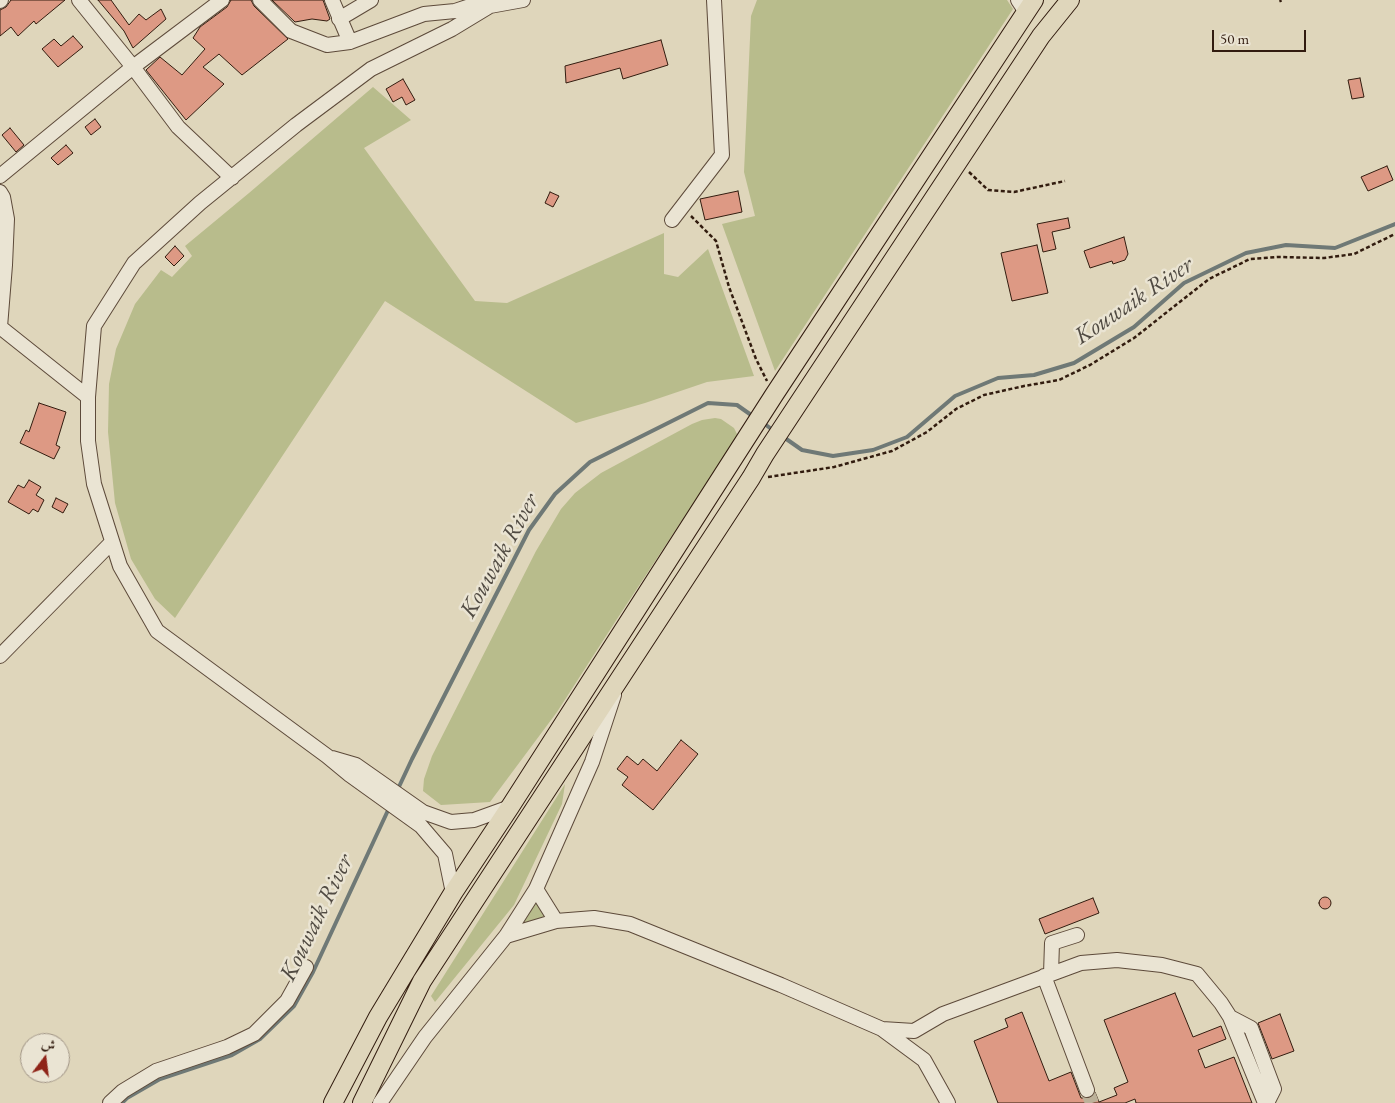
<!DOCTYPE html>
<meta charset="utf-8">
<style>
body{margin:0}
#map{position:relative;width:1395px;height:1103px;overflow:hidden;background:#dfd6bb;font-family:"EB Garamond",Amiri,serif}
canvas{display:block}
.north{position:absolute;left:20px;top:1033px;width:50px;height:50px;box-sizing:border-box;background:#eae4d3;border:1px solid #a09485;border-radius:50%;rotate:15deg;font-size:14px;font-weight:700;line-height:20px;text-align:center;color:#321c0f}
.north::after{content:'';display:block;margin:auto;width:18px;height:22px;background:#8f2418;clip-path:polygon(50% 0,100% 100%,50% 72%,0 100%)}
.scale{position:absolute;left:1212px;top:30px;width:94px;height:22px;box-sizing:border-box;border:2px solid #321c0f;border-top:0;padding-left:6px;font-size:15px;line-height:18px;white-space:nowrap;color:#321c0f;-webkit-text-stroke:4px #eae4d3;paint-order:stroke}
</style>
<div id="map">
<canvas width="1395" height="1103"></canvas>
<div class="north">ش</div>
<div class="scale">50 m</div>
</div>
<script>
const ctx = document.querySelector('canvas').getContext('2d');
ctx.lineJoin = 'round';
function paint(path, color) { ctx.fillStyle = color; ctx.fill(path, 'evenodd'); }
const poly = rows => new Path2D(rows.map(r => 'M' + r).join(''));
function stroke(path, color, width, dash) { ctx.strokeStyle = color; ctx.lineWidth = width; ctx.lineCap = dash ? 'butt' : 'round'; ctx.setLineDash(dash || []); ctx.stroke(path); }
function label(font, color, halo, rows, align = 'center') {
  ctx.font = font + ' "EB Garamond",serif'; ctx.lineWidth = 5; ctx.setLineDash([]); ctx.textBaseline = 'middle'; ctx.strokeStyle = halo; ctx.fillStyle = color; for (const [text, x, y, turn = 0] of rows) {
    ctx.save(); ctx.translate(x, y); ctx.rotate((+turn || 0) * Math.PI / 180); ctx.textAlign = isNaN(turn) ? turn : align; if (halo) ctx.strokeText(text, 0, 0); ctx.fillText(text, 0, 0); ctx.restore();
  }
}
const green = poly([
 [757,0,1007,0,1013,9,775,371,722,224,755,216,744,172,751,16],
 [373,87,411,120,364,148,475,301,507,303,664,233,664,274,678,277,708,249,754,376,707,382,645,403,576,423,385,301,175,618,155,599,131,559,115,503,108,432,109,384,116,349,135,304,161,270,172,277,192,256,185,246,249,193],
 [715,418,721,419,734,428,739,438,738,442,698,496,617,619,557,712,490,802,441,805,423,791,424,779,432,756,536,551,561,509,575,493,601,473,692,424,702,420],
 [565,784,562,804,514,905,435,1002,431,996],
 [535,899,546,917,519,924]
]);
const stream = poly([
 [762,422,774,431],
 [782,436,802,450,833,456,873,450,907,437,955,396,998,378,1034,375,1074,363,1134,327,1184,283,1246,253,1286,245,1335,248,1395,224],
 [397,791,412,759,529,530,555,494,590,462,708,403,737,405,754,417],
 [122,1103,127,1098,160,1079,232,1055,260,1039,294,1006,313,972,390,806]
]);
const building = poly([
 [11,0,65,0,36,24,34,21,18,36,11,27,0,36,0,10,6,7,11,0],
 [98,0,111,0,129,25,139,14,146,20,161,9,166,19,133,48,124,31,98,0],
 [231,0,251,0,254,6,288,39,242,75,219,54,203,67,224,84,186,120,146,70,160,57,182,75,205,49,193,38,200,27,227,7,231,0],
 [272,0,323,0,330,19,327,21,312,19,295,22,272,0],
 [73,36,83,47,58,67,42,49,54,39,61,46,73,36],
 [661,40,668,65,623,79,620,68,566,83,565,66,661,40],
 [1360,78,1364,97,1352,99,1348,80,1360,78],
 [403,79,415,100,406,105,402,97,393,102,386,89,403,79],
 [95,119,101,127,91,135,85,127,95,119],
 [10,128,24,145,16,152,2,135,10,128],
 [66,145,73,153,58,165,51,158,66,145],
 [1387,166,1393,180,1368,191,1361,177,1387,166],
 [738,191,742,212,705,220,700,199,738,191],
 [550,192,559,196,553,207,545,203,550,192],
 [1068,218,1070,228,1052,232,1056,249,1043,252,1037,224,1068,218],
 [1124,237,1128,254,1125,260,1113,264,1112,261,1090,268,1084,251,1124,237],
 [1037,245,1048,293,1012,301,1001,253,1037,245],
 [175,246,184,256,174,266,165,257,175,246],
 [39,403,66,412,56,445,60,447,54,459,20,443,26,430,29,432,39,403],
 [29,480,41,487,36,495,44,500,38,512,33,509,29,514,8,502,18,485,24,488,29,480],
 [56,498,68,504,63,513,52,507,56,498],
 [681,740,698,754,653,810,622,785,628,777,617,769,627,756,638,765,643,759,657,771,681,740],
 '1319 903a6 6 0 1 1 12 0a6 6 0 1 1-12 0Z',
 [1093,898,1099,913,1045,934,1039,919,1093,898],
 [1175,993,1193,1037,1221,1026,1226,1039,1198,1050,1205,1068,1234,1057,1252,1103,1136,1103,1135,1099,1125,1103,998,1103,974,1041,1008,1027,1005,1019,1022,1012,1049,1081,1071,1072,1081,1098,1090,1098,1093,1096,1095,1092,1099,1102,1117,1095,1114,1088,1128,1082,1104,1020,1175,993],
 [1280,1014,1294,1051,1272,1059,1258,1023,1280,1014]
]);
const minorTunnel = poly([
 [1087,1090,1092,1103]
]);
const path = poly([
 [1280,0,1281,2],
 [969,172,988,190,1014,192,1065,181],
 [691,216,716,241,729,287,756,359,767,381],
 [768,477,834,467,892,451,927,432,956,409,984,395,1024,386,1059,380,1090,365,1134,338,1209,279,1250,259,1278,257,1324,258,1354,254,1395,234]
]);
const minor = poly([
 [79,0,133,67,222,0],
 [260,0,291,31,327,45,350,42,424,14,455,11,473,5,490,6],
 [332,0,350,42],
 [1018,0,1026,12],
 [0,1,1,0],
 [339,19,371,0],
 [0,176,133,67,178,127,232,178],
 [0,192,3,197,7,219,5,265,0,327],
 [672,220,722,155,714,0],
 [0,327,88,397],
 [0,656,112,542],
 [332,758,356,765,423,812,451,822,474,820,510,807],
 [536,889,556,921],
 [453,893,445,854,421,826,350,775,327,756,157,631,120,566,94,484,88,441,88,397,94,326,134,263,200,203,296,125,371,69,452,29,490,6,523,0],
 [506,936,556,921,594,918,630,924,781,985,882,1029,924,1060,948,1103],
 [1051,974,1052,943,1077,935],
 [1044,976,1087,1090],
 [1230,1017,1251,1028,1274,1089,1267,1103],
 [882,1029,914,1031,943,1014,1081,963,1117,960,1162,965,1197,974,1221,1003,1230,1017,1265,1103],
 [110,1103,123,1091,156,1071,227,1047,254,1034,287,1001,306,967],
 [380,1103,425,1037,506,936,536,889,592,762,614,695]
]);
const major = poly([
 [333,1103,378,1017,453,893,510,807,774,395,1034,0],
 [362,1103,422,981,751,478,765,454,794,410,1041,36,1070,0]
]);
const waterNames = [
 ["Kouwaik River",1134,301,-34],
 ["Kouwaik River",500,556,-61],
 ["Kouwaik River",317,918,-64]
];
paint(green, '#b8bc8c');
stroke(stream, '#6f7976', 4);
paint(building, '#dd9984');
stroke(building, '#321c0f', 1);
stroke(minorTunnel, '#bcb199', 14, [14, 7]);
stroke(minor, '#5d4a3a', 16);
stroke(major, '#321c0f', 20);
stroke(path, '#321c0f', 2.5, [4, 2.5]);
stroke(minor, '#eae4d3', 14);
stroke(major, '#dfd6bb', 18);
label('italic 24px', '#504a42', '#eae4d3', waterNames);
</script>
